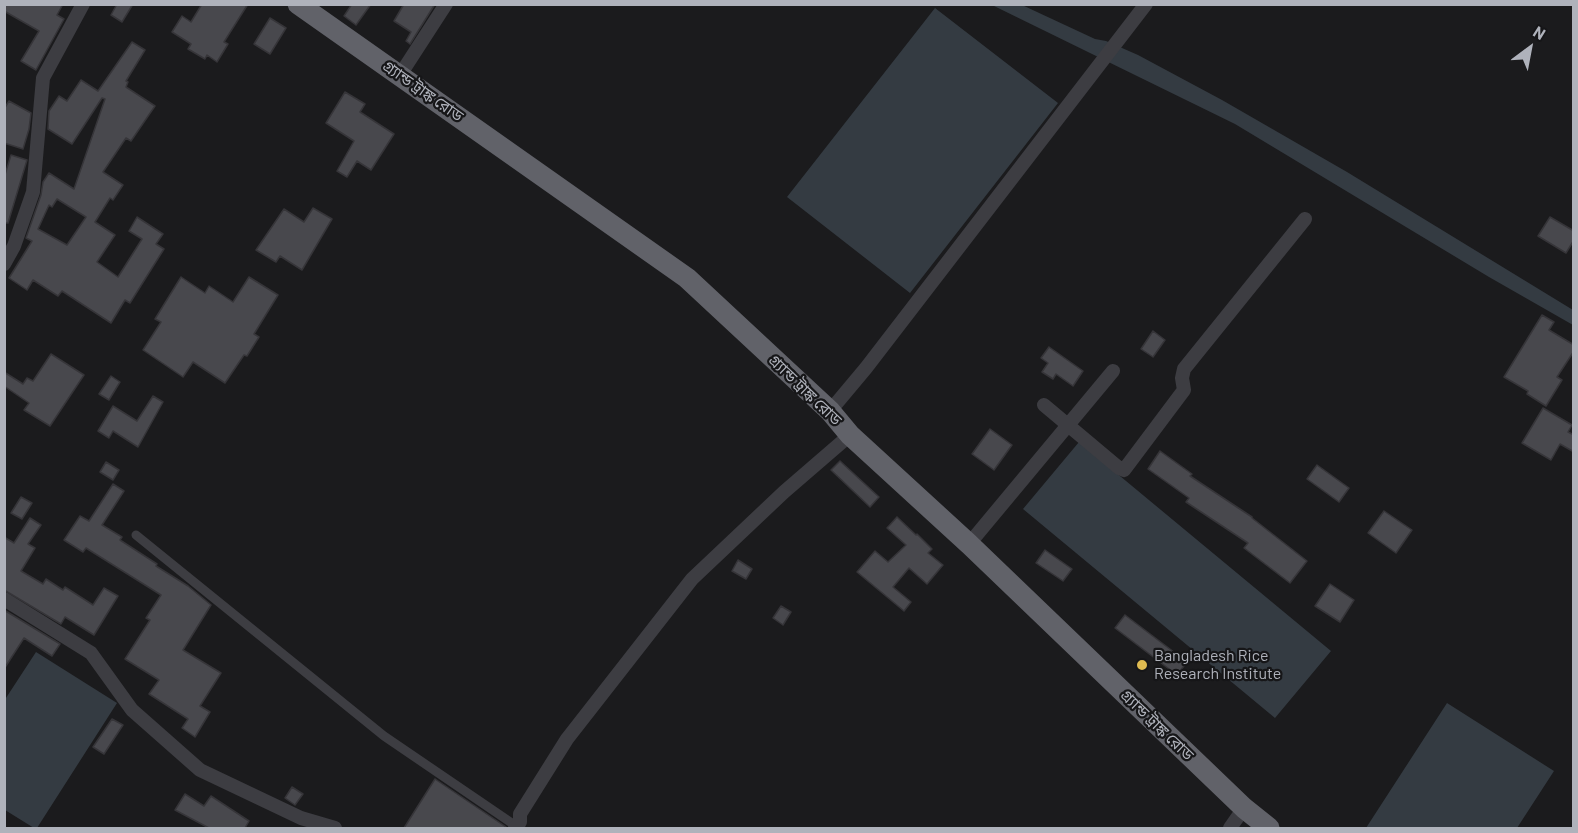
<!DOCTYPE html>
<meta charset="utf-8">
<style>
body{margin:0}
#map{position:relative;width:1578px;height:833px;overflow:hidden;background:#1b1b1d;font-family:Barlow,sans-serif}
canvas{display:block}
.frame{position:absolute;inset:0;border:6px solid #afb2bb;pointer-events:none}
.north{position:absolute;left:1500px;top:18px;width:60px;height:60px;-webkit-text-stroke:4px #161618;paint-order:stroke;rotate:32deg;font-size:16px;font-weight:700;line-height:24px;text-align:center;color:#afb2bb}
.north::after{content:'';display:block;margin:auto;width:21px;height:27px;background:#afb2bb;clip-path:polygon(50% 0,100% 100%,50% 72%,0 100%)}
</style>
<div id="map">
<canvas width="1578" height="833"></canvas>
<div class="frame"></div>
<div class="north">N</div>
</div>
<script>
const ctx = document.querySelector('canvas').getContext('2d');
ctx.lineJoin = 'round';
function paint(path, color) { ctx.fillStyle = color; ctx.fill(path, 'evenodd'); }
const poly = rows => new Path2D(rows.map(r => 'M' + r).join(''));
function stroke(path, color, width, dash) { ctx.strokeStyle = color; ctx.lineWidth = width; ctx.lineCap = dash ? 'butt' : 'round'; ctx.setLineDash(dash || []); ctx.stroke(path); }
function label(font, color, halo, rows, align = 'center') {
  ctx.font = font + ' Barlow,"Noto Sans Bengali",sans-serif'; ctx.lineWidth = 4.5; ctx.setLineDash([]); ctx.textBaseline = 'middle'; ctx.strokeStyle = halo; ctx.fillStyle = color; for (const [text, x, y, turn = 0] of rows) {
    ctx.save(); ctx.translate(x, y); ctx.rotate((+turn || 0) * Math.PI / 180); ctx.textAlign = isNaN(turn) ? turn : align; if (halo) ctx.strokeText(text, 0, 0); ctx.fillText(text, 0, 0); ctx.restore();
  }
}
const water = poly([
 [992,5,1022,5,1095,39,1106,41,1138,55,1222,100,1347,172,1573,310,1573,325,1489,277,1235,124],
 [935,8,1058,103,910,293,787,197],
 [1079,442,1331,651,1275,718,1023,509],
 [36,652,117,703,37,828,34,828,5,810,4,701],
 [1447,703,1554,771,1517,828,1366,828]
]);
const building = poly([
 [4,4,63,4,57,15,64,19,36,70,21,61,39,31,4,11,4,4],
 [117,4,133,4,122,22,111,15,117,4],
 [202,4,248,4,224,42,228,44,217,62,207,55,205,59,188,49,191,44,172,32,182,16,191,22,202,4],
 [352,4,371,4,356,25,344,16,352,4],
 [404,4,435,4,410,44,406,41,411,32,394,21,404,4],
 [270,18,286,28,270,54,254,44,270,18],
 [132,42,145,50,126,81,128,82,126,87,155,106,131,141,126,138,103,172,123,185,113,200,110,198,95,222,115,235,97,262,118,277,142,239,129,231,137,217,163,234,156,244,164,249,130,303,125,300,111,323,62,291,58,296,33,280,27,290,9,278,32,241,26,238,41,195,43,182,49,173,74,189,105,99,102,98,72,144,48,129,49,111,59,96,67,101,81,80,98,91,132,42],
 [57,199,86,217,67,245,38,229,49,205,52,207,57,199],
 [345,92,365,104,360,112,394,134,371,170,357,161,347,177,337,171,354,141,326,123,345,92],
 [9,101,31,113,29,129,23,149,4,143,4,109,9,101],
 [11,155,27,160,8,223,4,223,4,178,11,155],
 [313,208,332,219,302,270,280,256,276,262,256,250,284,209,304,222,313,208],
 [1550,217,1574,231,1574,240,1566,253,1538,236,1550,217],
 [181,277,205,293,209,286,233,302,249,277,278,295,254,334,259,337,247,356,244,355,225,383,193,362,183,377,143,350,161,322,155,319,181,277],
 [1542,315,1554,322,1549,330,1574,345,1574,351,1557,377,1562,380,1546,406,1527,394,1528,391,1504,377,1542,315],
 [1153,331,1165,340,1153,357,1141,349,1153,331],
 [1049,347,1083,371,1073,386,1056,374,1053,379,1042,372,1048,363,1041,358,1049,347],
 [51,354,84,375,50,426,24,410,29,403,4,386,4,372,23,384,27,378,33,381,51,354],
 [111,376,120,382,109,400,99,394,111,376],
 [153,396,163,402,138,447,113,431,109,438,98,431,113,406,137,421,153,396],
 [1543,408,1572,425,1568,432,1574,435,1574,452,1560,444,1551,460,1522,443,1543,408],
 [990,429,1012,445,994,470,972,454,990,429],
 [1160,451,1192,474,1190,476,1252,517,1252,518,1307,561,1290,583,1244,548,1248,543,1186,502,1189,498,1148,469,1160,451],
 [840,461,879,497,870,507,831,470,840,461],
 [106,462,119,470,113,480,100,472,106,462],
 [1317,465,1349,488,1339,502,1307,479,1317,465],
 [113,484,124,491,102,525,122,537,120,540,157,564,156,566,188,586,211,605,183,650,221,673,200,706,210,712,195,737,182,728,188,719,149,694,159,680,125,659,150,620,146,618,161,595,86,548,83,552,64,540,80,516,89,521,113,484],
 [21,497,32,503,22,519,11,513,21,497],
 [1384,511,1412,530,1396,553,1368,533,1384,511],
 [897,517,916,535,917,534,932,549,928,553,943,565,927,584,909,568,893,587,911,602,904,611,857,572,875,551,888,562,906,545,887,528,897,517],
 [30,518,41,525,28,544,35,548,21,571,43,584,46,579,63,590,65,587,93,605,104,588,118,596,94,635,65,617,61,624,4,590,4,537,14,543,30,518],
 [1045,550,1072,569,1063,581,1036,563,1045,550],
 [738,560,752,569,746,579,732,571,738,560],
 [1330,584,1354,600,1340,622,1315,606,1330,584],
 [781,606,791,612,783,625,773,618,781,606],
 [4,610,60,644,52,656,24,638,4,669,4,610],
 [1125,615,1187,662,1177,675,1115,628,1125,615],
 [112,719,123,725,104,754,93,747,112,719],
 [435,779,506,827,506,828,404,828,435,779],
 [292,787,303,794,295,805,285,798,292,787],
 [185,794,204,806,211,796,249,821,245,828,209,828,175,810,185,794]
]);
const pedestrian = poly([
 [136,535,384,736,519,828]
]);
const minor = poly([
 [400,75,446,4],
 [4,264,14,246,33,192,43,78,83,4],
 [1044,405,1119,468,1124,470,1184,390,1182,378,1184,369,1305,219],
 [830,411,866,368,1146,4],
 [969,544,1113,371],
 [4,599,91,653,132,710,200,770,301,818,335,828],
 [515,828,520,822,520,814,567,739,692,579,784,492,850,435],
 [1230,828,1244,808]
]);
const trunk = poly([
 [298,4,687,278,830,411,850,435,969,544,1244,808,1269,828]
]);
const markers = [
 [1142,665,6,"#dfbb51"]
];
const streetNames = [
 ["গ্র্যান্ড ট্রাঙ্ক রোড",423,91,35],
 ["গ্র্যান্ড ট্রাঙ্ক রোড",805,390,44],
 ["গ্র্যান্ড ট্রাঙ্ক রোড",1157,725,44]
];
const poiNames = [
 ["Bangladesh Rice",1154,656],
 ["Research Institute",1154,674]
];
paint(water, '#343b42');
paint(building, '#48484d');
stroke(building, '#363539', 1.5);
stroke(pedestrian, '#3d3d42', 9);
stroke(minor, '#3d3d42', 14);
stroke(trunk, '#616269', 21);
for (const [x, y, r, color] of markers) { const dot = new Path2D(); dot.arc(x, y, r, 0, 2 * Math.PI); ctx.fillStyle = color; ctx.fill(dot); stroke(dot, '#161618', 2); }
label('16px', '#afb2bb', '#161618', streetNames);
label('16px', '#afb2bb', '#161618', poiNames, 'left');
</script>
